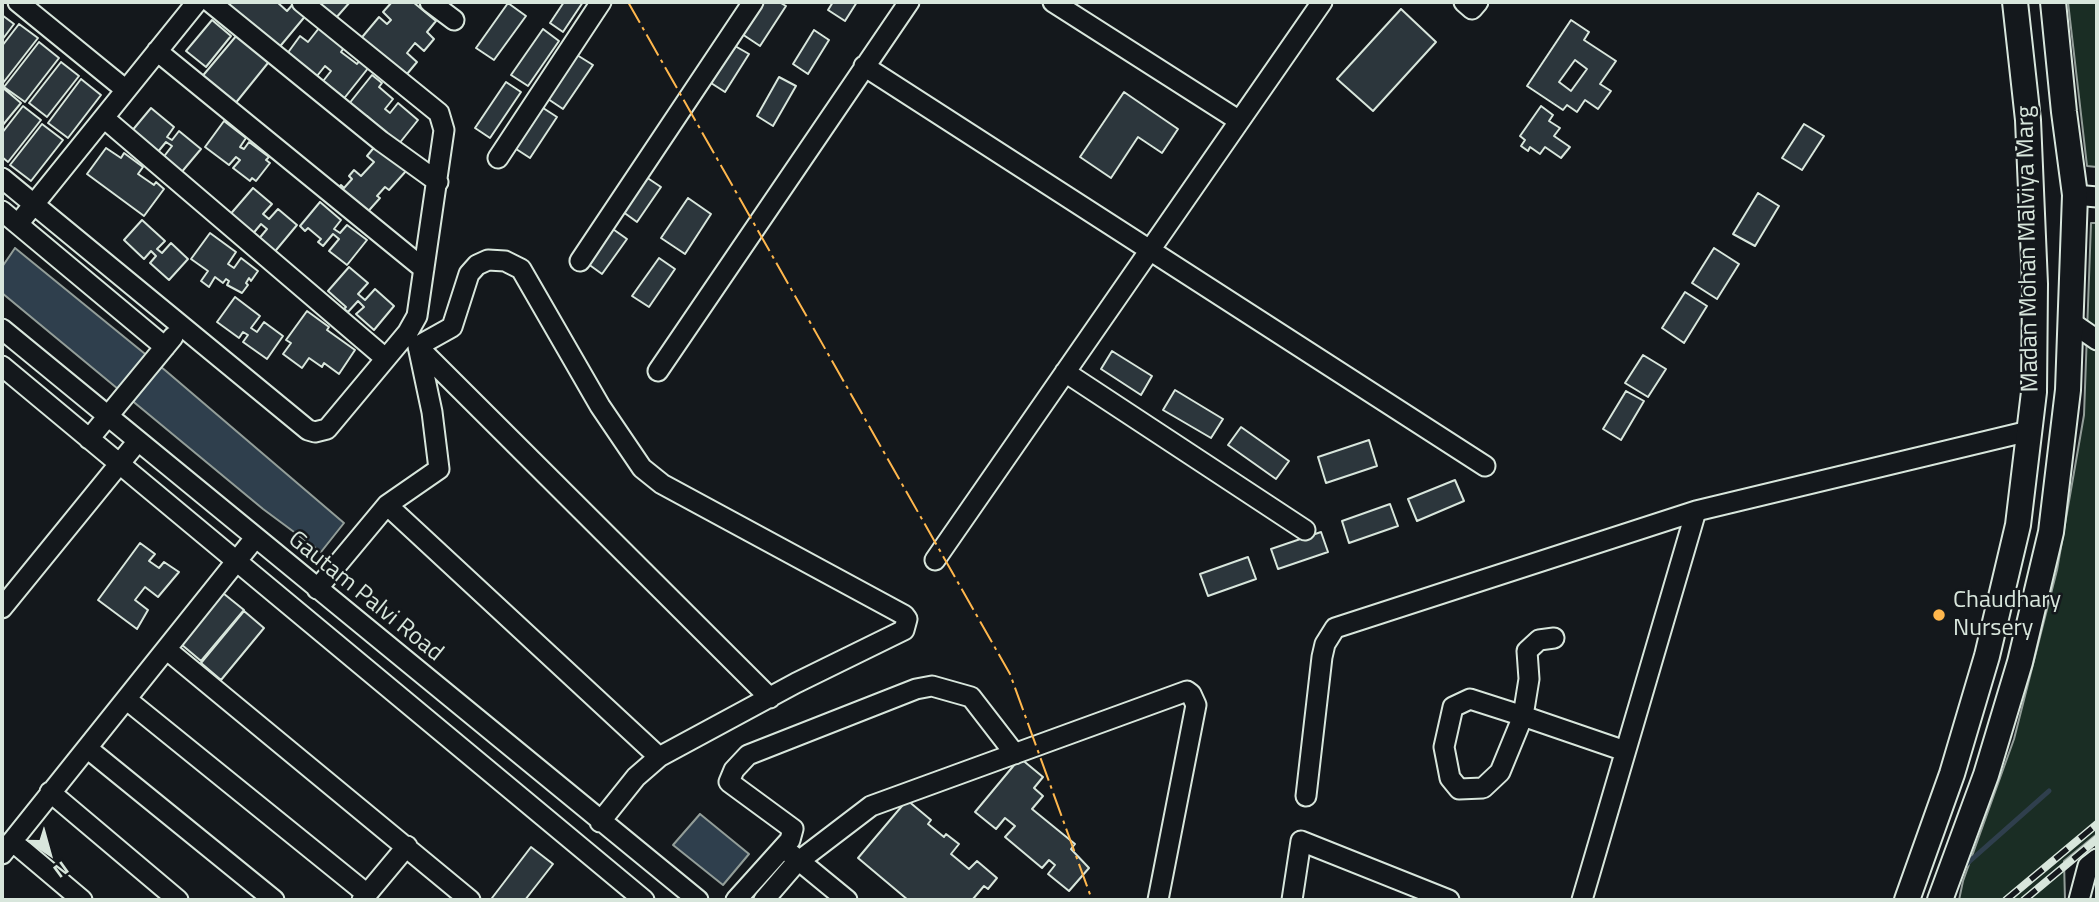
<!DOCTYPE html>
<style>
body{margin:0}
#map{position:relative;width:2099px;height:902px;overflow:hidden;background:#14181c;font-family:"Titillium Web",sans-serif}
canvas{display:block}
.frame{position:absolute;inset:0;border:4px solid #d8e6dc;pointer-events:none}
.north{position:absolute;left:14px;top:818px;width:70px;height:70px;-webkit-text-stroke:5px #14181c;paint-order:stroke;rotate:144deg;font-size:19px;font-weight:700;line-height:28px;text-align:center;color:#d8e6dc}
.north::after{content:'';display:block;margin:auto;width:24px;height:32px;background:#d8e6dc;clip-path:polygon(50% 0,100% 100%,50% 72%,0 100%)}
</style>
<div id="map">
<canvas width="2099" height="902"></canvas>
<div class="frame"></div>
<div class="north">N</div>
</div>
<script>
const ctx = document.querySelector('canvas').getContext('2d');
ctx.lineJoin = 'round';
function paint(path, color) { ctx.fillStyle = color; ctx.fill(path, 'evenodd'); }
const poly = rows => new Path2D(rows.map(r => 'M' + r).join(''));
function stroke(path, color, width, dash) { ctx.strokeStyle = color; ctx.lineWidth = width; ctx.lineCap = dash ? 'butt' : 'round'; ctx.setLineDash(dash || []); ctx.stroke(path); }
function label(font, color, halo, rows, align = 'center') {
  ctx.font = font + ' "Titillium Web",sans-serif'; ctx.lineWidth = 5; ctx.setLineDash([]); ctx.textBaseline = 'middle'; ctx.strokeStyle = halo; ctx.fillStyle = color; for (const [text, x, y, turn = 0] of rows) {
    ctx.save(); ctx.translate(x, y); ctx.rotate((+turn || 0) * Math.PI / 180); ctx.textAlign = isNaN(turn) ? turn : align; if (halo) ctx.strokeText(text, 0, 0); ctx.fillText(text, 0, 0); ctx.restore();
  }
}
const green = poly([
 [2068,2,2097,2,2097,167,2087,166,2068,2],
 [2091,223,2097,223,2097,834,2064,861,2065,900,1959,900,1963,881,2014,739,2057,570,2084,415,2091,223]
]);
const water = poly([
 [15,248,166,371,344,523,321,552,263,509,2,293,2,267,15,248],
 [700,814,749,854,723,885,673,845,700,814]
]);
const stream = poly([
 [1962,868,2049,791]
]);
const building = poly([
 [221,2,277,2,287,11,294,3,307,14,277,50,221,2],
 [314,2,350,2,335,19,314,2],
 [392,2,413,2,436,21,427,32,434,39,424,51,415,43,407,53,417,62,402,80,358,42,379,17,387,24,391,20,383,12,392,2],
 [564,2,583,2,563,32,550,23,564,2],
 [763,2,779,2,786,6,760,46,742,34,763,2],
 [833,2,857,2,845,21,828,10,833,2],
 [508,3,526,16,494,60,476,48,508,3],
 [1401,9,1436,42,1373,111,1337,79,1401,9],
 [2,15,14,24,2,40,2,15],
 [212,20,231,36,206,67,186,51,212,20],
 [1571,20,1589,32,1584,40,1616,61,1600,84,1611,91,1598,109,1585,100,1577,112,1567,105,1563,110,1527,86,1571,20],
 [1575,60,1587,69,1571,91,1559,82,1575,60],
 [323,23,348,42,341,52,357,64,364,55,373,62,342,101,320,85,331,71,325,66,313,81,284,58,300,36,308,42,323,23],
 [19,24,38,38,3,83,2,46,19,24],
 [242,29,272,58,230,110,200,79,242,29],
 [543,29,559,41,528,86,511,75,543,29],
 [814,30,829,40,808,74,793,64,814,30],
 [39,42,59,58,25,102,4,87,39,42],
 [735,46,749,54,725,92,711,83,735,46],
 [577,55,593,65,563,109,548,99,577,55],
 [61,62,79,76,47,117,29,103,61,62],
 [372,75,382,83,379,87,393,99,385,109,390,113,398,103,418,120,398,145,367,116,365,119,348,105,372,75],
 [779,77,796,86,773,126,757,116,779,77],
 [81,79,101,95,68,138,48,123,81,79],
 [506,82,521,92,490,138,475,128,506,82],
 [3,88,21,103,2,126,2,90,3,88],
 [1124,92,1178,129,1162,153,1138,137,1111,178,1080,157,1124,92],
 [23,106,41,120,8,162,2,157,2,133,23,106],
 [540,106,557,117,530,158,513,147,540,106],
 [1541,106,1553,115,1549,121,1560,128,1554,136,1570,147,1561,158,1545,147,1540,154,1530,147,1528,151,1521,146,1525,140,1520,136,1541,106],
 [151,108,174,127,167,137,172,140,179,131,201,149,180,174,162,159,172,146,166,142,157,153,131,132,151,108],
 [224,121,246,138,240,147,244,149,249,142,269,157,266,160,270,163,256,181,252,178,250,181,233,168,240,160,236,157,229,165,205,147,224,121],
 [42,124,63,140,31,181,10,165,42,124],
 [1804,124,1824,136,1802,170,1782,158,1804,124],
 [376,145,406,171,389,190,385,187,377,196,380,198,364,216,336,191,341,185,344,188,352,179,349,176,354,170,361,176,374,162,367,156,376,145],
 [106,148,121,158,124,153,143,167,138,174,154,185,156,182,164,189,144,216,87,174,106,148],
 [643,175,661,187,637,222,619,209,643,175],
 [253,188,272,204,263,214,269,219,278,209,297,225,272,255,257,241,267,229,261,224,251,236,228,217,253,188],
 [1758,193,1779,206,1755,246,1733,234,1758,193],
 [688,198,711,214,685,254,661,238,688,198],
 [320,202,341,220,334,229,340,233,347,225,367,240,347,265,329,251,339,239,333,234,323,246,318,242,321,239,308,228,305,231,300,226,320,202],
 [142,220,165,241,157,249,162,253,171,243,188,259,169,280,150,263,156,256,151,251,144,259,124,240,142,220],
 [610,227,627,239,602,274,584,261,610,227],
 [210,233,236,252,228,264,234,268,241,258,258,271,251,281,249,278,246,283,248,285,242,293,227,285,229,281,226,279,223,283,215,277,209,287,201,281,208,271,191,259,210,233],
 [1714,248,1739,264,1717,299,1692,283,1714,248],
 [659,258,675,269,649,307,632,296,659,258],
 [349,267,368,283,358,294,365,300,375,289,394,306,374,330,356,314,364,307,358,301,348,312,344,309,346,307,328,291,349,267],
 [1685,292,1707,306,1684,343,1662,328,1685,292],
 [235,297,260,316,251,328,257,332,264,322,283,336,267,359,243,342,248,335,243,332,239,338,217,322,235,297],
 [307,311,329,327,327,330,355,350,339,374,324,363,322,367,309,358,302,368,283,354,291,343,286,340,307,311],
 [1112,351,1152,376,1141,395,1101,369,1112,351],
 [1643,355,1666,369,1648,397,1625,383,1643,355],
 [1175,390,1223,419,1211,438,1163,410,1175,390],
 [1626,391,1644,401,1621,440,1603,429,1626,391],
 [1241,427,1289,461,1276,479,1228,445,1241,427],
 [1369,440,1377,466,1326,483,1318,457,1369,440],
 [1455,480,1464,501,1417,521,1408,499,1455,480],
 [1390,504,1398,526,1349,543,1342,521,1390,504],
 [1321,532,1328,552,1278,569,1271,549,1321,532],
 [140,543,155,554,149,561,159,568,164,562,179,572,158,597,145,587,135,600,148,610,137,629,98,600,140,543],
 [1248,557,1256,579,1208,596,1200,574,1248,557],
 [218,589,244,610,201,661,175,639,218,589],
 [244,611,264,628,221,680,201,663,244,611],
 [1020,758,1043,777,1034,788,1043,796,1032,809,1075,844,1071,849,1089,868,1069,891,1048,874,1055,865,1049,860,1042,868,1005,837,1015,826,1005,818,996,829,975,812,1020,758],
 [907,800,931,820,928,824,944,837,946,834,959,844,951,854,969,869,977,861,997,878,988,889,984,886,973,899,974,900,908,900,858,858,907,800],
 [531,847,553,864,525,900,494,900,492,898,531,847]
]);
const minor = poly([
 [18,2,126,90],
 [210,2,381,141,438,182],
 [430,2,454,20],
 [1053,2,1238,120],
 [1464,2,1472,9,1478,2],
 [157,51,424,269],
 [864,66,1485,466],
 [104,118,385,358],
 [498,158,601,2],
 [2,178,308,430,315,432,327,429,408,332,417,316,444,130,439,113,302,2],
 [2075,195,2097,197],
 [2,211,165,347],
 [18,224,197,2],
 [580,261,753,2],
 [2071,322,2097,340],
 [2,329,698,900],
 [418,347,770,698],
 [2,366,644,900],
 [658,371,909,2],
 [1065,372,1305,530],
 [89,439,173,337],
 [387,505,659,757],
 [935,560,1322,2],
 [317,589,387,505,439,469,432,412,418,346,452,327,469,274,477,265,488,260,505,261,521,269,600,406,642,468,662,484,904,615,907,619,904,630,796,683,659,757,636,777,600,822],
 [2,608,138,441],
 [1554,638,1539,640,1527,651,1529,679,1523,716,1470,699,1453,707,1444,747,1450,778,1459,789,1483,788,1500,772,1523,716,1625,751],
 [166,649,470,900],
 [126,699,367,894],
 [87,748,274,900],
 [50,792,178,900],
 [1306,796,1322,657,1325,644,1335,628,1696,511,2029,431],
 [12,841,82,900],
 [2,854,255,538],
 [791,854,847,900],
 [362,900,407,846],
 [736,900,790,840,793,829,729,782,734,770,748,755,916,689,932,686,971,697,1015,754],
 [764,900,795,864,871,806,1187,691,1191,694,1196,705,1158,900],
 [1292,900,1301,841,1449,900],
 [1582,900,1696,511],
 [2079,900,2088,866,2097,859]
]);
const major = poly([
 [1907,900,1952,774,1987,656,2018,525,2034,392,2035,284,2028,120,2015,2],
 [1940,900,1986,775,2020,662,2051,532,2068,390,2075,195,2064,112,2053,2]
]);
const rail = poly([
 [2006,900,2097,824],
 [2024,900,2097,839]
]);
const power = poly([
 [628,2,1010,674,1092,900]
]);
const markers = [
 [1939,615,7,"#ffb74d"]
];
const streetNames = [
 ["Madan Mohan Malviya Marg",2029,249,-91],
 ["Gautam Palvi Road",365,597,39]
];
const poiNames = [
 ["Chaudhary",1953,601],
 ["Nursery",1953,629]
];
paint(green, '#1a2d24');
stroke(green, '#939e99', 2);
paint(water, '#2f3f4d');
stroke(water, '#939e99', 2);
stroke(stream, '#2f3f4d', 5);
paint(building, '#2c363c');
stroke(building, '#d8e6dc', 2);
stroke(minor, '#d8e6dc', 23);
stroke(major, '#d8e6dc', 28);
stroke(minor, '#14181c', 19);
stroke(major, '#14181c', 24);
stroke(rail, '#d8e6dc', 8);
stroke(rail, '#14181c', 5, [16]);
stroke(power, '#ffb74d', 2, [24, 5, 3.5, 5]);
for (const [x, y, r, color] of markers) { const dot = new Path2D(); dot.arc(x, y, r, 0, 2 * Math.PI); ctx.fillStyle = color; ctx.fill(dot); stroke(dot, '#14181c', 2.5); }
label('24px', '#d8e6dc', '#14181c', streetNames);
label('24px', '#d8e6dc', '#14181c', poiNames, 'left');
</script>
